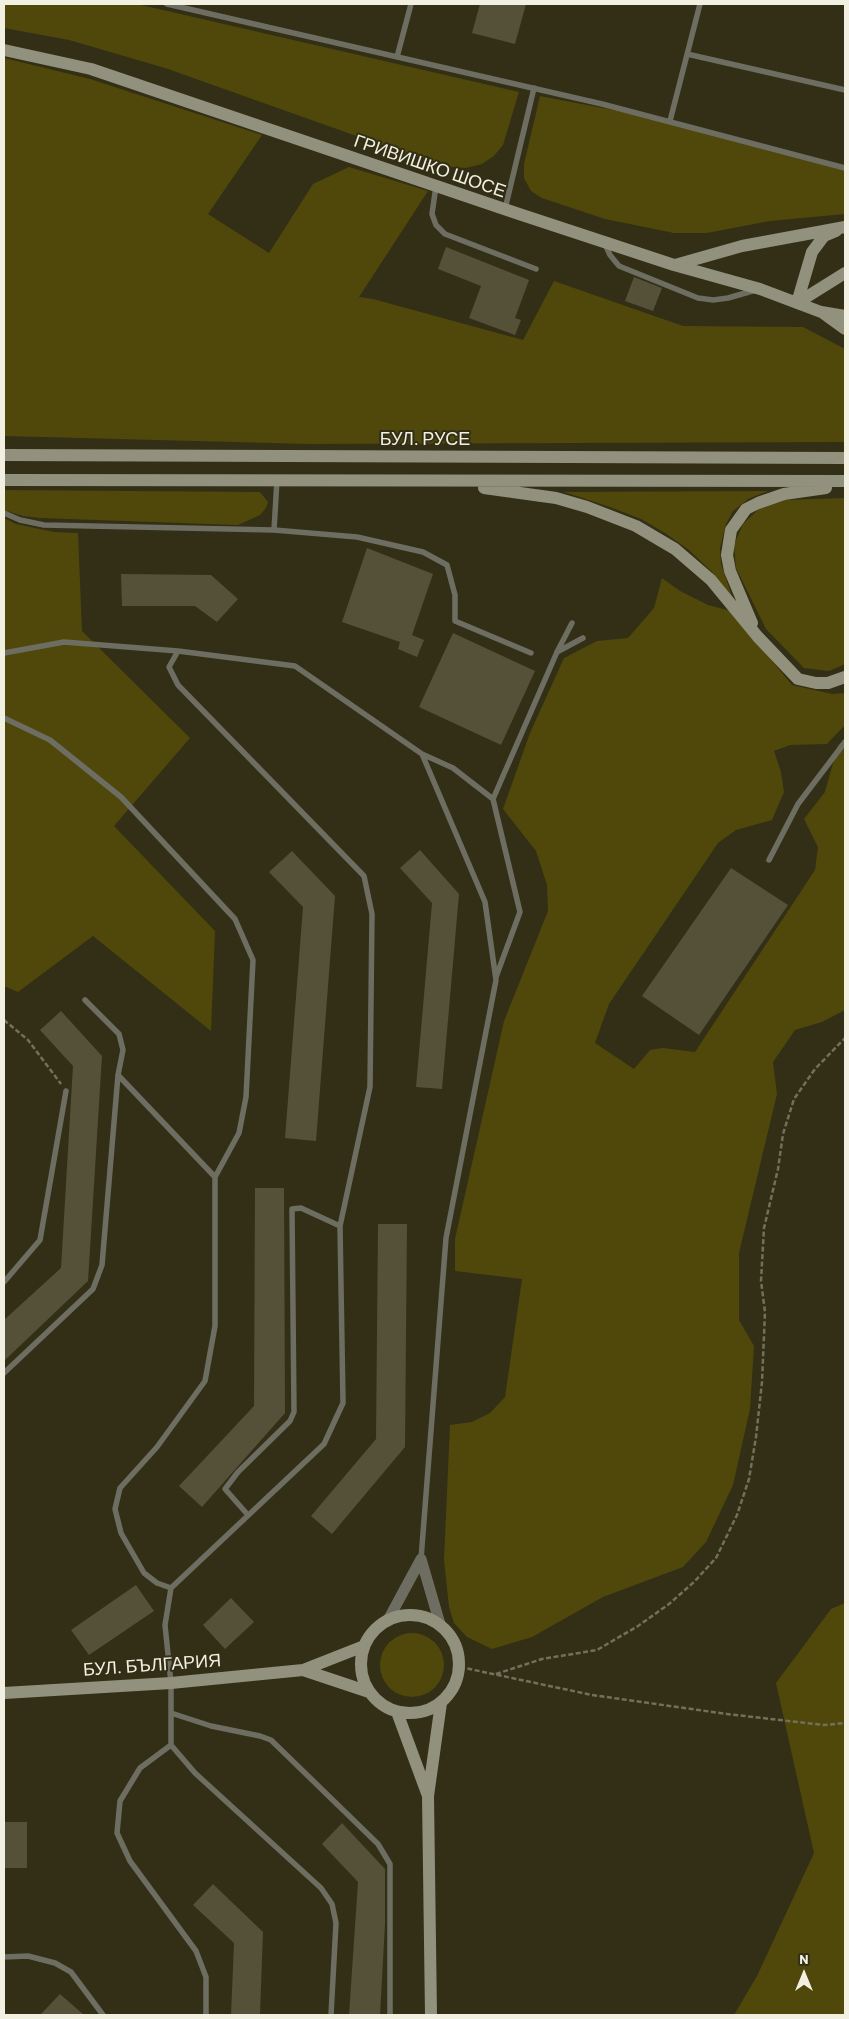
<!DOCTYPE html>
<meta charset="utf-8">
<style>
body{margin:0}
#map{position:relative;width:849px;height:2019px;overflow:hidden;background:#322f16;font-family:Barlow,sans-serif}
canvas{display:block}
.frame{position:absolute;inset:0;border:5px solid #f1f0e1;pointer-events:none}
.north{position:absolute;left:779px;top:1949px;width:50px;height:50px;-webkit-text-stroke:4px #322f16;paint-order:stroke;rotate:0deg;font-size:14px;font-weight:700;line-height:20px;text-align:center;color:#f1f0e1}
.north::after{content:'';display:block;margin:auto;width:18px;height:22px;background:#f1f0e1;clip-path:polygon(50% 0,100% 100%,50% 72%,0 100%)}
</style>
<div id="map">
<canvas width="849" height="2019"></canvas>
<div class="frame"></div>
<div class="north">N</div>
</div>
<script>
const ctx = document.querySelector('canvas').getContext('2d');
ctx.lineJoin = 'round';
function paint(path, color) { ctx.fillStyle = color; ctx.fill(path, 'evenodd'); }
const poly = rows => new Path2D(rows.map(r => 'M' + r).join(''));
function stroke(path, color, width, dash) { ctx.strokeStyle = color; ctx.lineWidth = width; ctx.lineCap = dash ? 'butt' : 'round'; ctx.setLineDash(dash || []); ctx.stroke(path); }
function label(font, color, halo, rows, align = 'center') {
  ctx.font = font + ' Barlow,sans-serif'; ctx.lineWidth = 4; ctx.setLineDash([]); ctx.textBaseline = 'middle'; ctx.strokeStyle = halo; ctx.fillStyle = color; for (const [text, x, y, turn = 0] of rows) {
    ctx.save(); ctx.translate(x, y); ctx.rotate((+turn || 0) * Math.PI / 180); ctx.textAlign = isNaN(turn) ? turn : align; if (halo) ctx.strokeText(text, 0, 0); ctx.fillText(text, 0, 0); ctx.restore();
  }
}
const green = poly([
 [4,4,137,4,519,92,503,145,494,156,482,164,466,168,441,166,165,68,69,40,4,28],
 [4,58,90,79,262,135,208,214,269,253,313,184,349,167,428,191,359,297,373,299,523,340,554,281,683,326,803,327,845,349,845,442,310,444,4,436],
 [540,96,670,121,845,170,845,214,770,221,707,233,674,233,605,219,542,198,531,191,524,178,524,164],
 [4,490,260,492,268,502,266,508,260,515,238,525,40,518,23,516,4,510],
 [768,491,748,499,733,511,726,524,720,548,721,564,732,596,711,571,689,550,665,533,641,519,610,507,564,492],
 [845,498,845,664,829,671,804,668,766,629,736,568,734,545,743,524,761,507,785,500],
 [4,518,16,524,54,532,78,533,82,631,190,738,114,826,215,931,211,1031,93,936,18,992,4,986],
 [662,578,680,591,708,605,731,611,792,685,832,694,845,693,845,725,827,744,790,745,774,751,781,772,784,792,772,820,736,830,718,843,609,1004,595,1043,634,1069,650,1050,663,1048,695,1052,815,870,818,847,804,819,825,792,838,745,845,740,845,1010,822,1022,795,1030,773,1062,777,1094,739,1253,739,1320,754,1346,750,1409,733,1485,706,1542,683,1567,603,1597,532,1637,492,1649,467,1637,454,1623,449,1607,444,1560,450,1425,472,1422,490,1413,505,1397,522,1279,455,1271,455,1239,504,1021,548,911,547,885,536,851,503,809,530,733,564,658,597,641,628,638,654,608],
 [845,1603,845,2015,734,2015,757,1976,814,1853,776,1683,831,1609],
 '380 1665a32 32 0 1 1 64 0a32 32 0 1 1-64 0Z'
]);
const building = poly([
 [480,4,526,4,515,44,472,33],
 [446,247,529,280,515,318,521,320,515,335,469,318,481,286,438,269],
 [634,277,662,288,653,311,625,301],
 [367,548,433,574,412,635,424,640,417,657,398,649,400,642,342,622],
 [121,574,211,575,238,599,217,622,195,606,122,606],
 [453,633,535,671,501,745,419,707],
 [420,850,459,894,442,1089,416,1087,432,903,400,868],
 [292,851,335,896,316,1141,285,1138,303,907,269,872],
 [731,868,788,905,699,1035,642,996],
 [61,1011,102,1056,88,1281,4,1361,4,1320,61,1268,73,1066,40,1030],
 [255,1188,284,1188,285,1413,202,1507,179,1486,254,1406],
 [378,1224,407,1224,405,1447,332,1534,311,1516,376,1439],
 [136,1585,154,1611,89,1655,71,1630],
 [231,1598,254,1622,225,1649,203,1625],
 [4,1822,27,1822,27,1868,4,1868],
 [342,1823,385,1869,385,1924,380,2015,349,2015,358,1882,322,1844],
 [213,1884,263,1932,260,2015,231,2015,234,1943,193,1905],
 [60,1994,84,2015,40,2015]
]);
const path = poly([
 [4,1020,28,1040,61,1084],
 [460,1667,592,1695,727,1714,824,1725,845,1723],
 [496,1674,542,1659,597,1650,638,1626,669,1604,694,1582,716,1558,737,1515,749,1479,756,1437,762,1382,765,1312,761,1281,764,1228,778,1169,783,1134,794,1099,815,1069,845,1038]
]);
const lane = poly([
 [167,4,602,104,845,168],
 [687,54,845,90],
 [397,57,411,4],
 [670,121,700,4],
 [436,186,432,214,436,225,445,234,536,269],
 [505,209,534,88],
 [605,244,610,255,619,266,698,298,713,300,728,298,756,290],
 [4,513,20,520,44,525,274,530,357,537,423,552,447,565,455,595,455,621,531,653],
 [274,530,277,480],
 [557,652,583,638],
 [4,653,64,642,178,651],
 [4,718,50,740,121,797,235,919,253,960,246,1097,239,1133,215,1177,215,1326,205,1381,157,1447,120,1488,115,1509,121,1533,144,1573,157,1583,171,1588],
 [422,754,453,768,493,799,520,912,496,977],
 [493,799,557,652,572,623],
 [769,860,798,804,845,742],
 [118,1075,215,1177],
 [4,1282,40,1240,66,1091],
 [4,1373,93,1289,102,1265,118,1075,123,1050,119,1034,85,1000],
 [248,1515,225,1489,238,1472,290,1421,294,1412,292,1209,301,1208,340,1226],
 [171,1713,211,1726,260,1736,271,1740,378,1844,390,1864,390,2015],
 [171,1745,140,1768,120,1801,117,1833,130,1861,196,1951,206,1977,206,2015],
 [4,1957,28,1956,55,1963,71,1972,103,2015],
 [331,2015,336,1923,332,1904,321,1888,195,1773,171,1745,171,1683,165,1625,171,1588,324,1444,343,1403,340,1226,370,1087,372,914,364,876,178,685,169,667,178,651,295,666,422,754,485,902,496,980,446,1238,421,1559]
]);
const street = poly([
 [388,1620,421,1559,440,1624]
]);
const secondary = poly([
 [4,50,91,69,516,213,674,265,760,289,821,312,845,316],
 [675,265,742,246,845,227],
 [797,303,812,252,824,236,836,231],
 [797,303,845,273],
 [823,313,845,329],
 [4,455,845,458],
 [4,480,845,481],
 [484,488,556,498,587,507,636,526,675,549,711,580,758,637,798,679,816,683,828,683,845,677],
 [752,623,730,571,727,555,731,530,746,509,758,503,784,494,826,488],
 '361 1664a49 49 0 1 1 98 0a49 49 0 1 1-98 0Z',
 [303,1670,369,1692],
 [4,1693,171,1683,303,1670,364,1646],
 [397,1712,428,1796,441,1703],
 [428,1796,431,2015]
]);
const streetNames = [
 ["ГРИВИШКО ШОСЕ",430,166,19],
 ["БУЛ. РУСЕ",425,439],
 ["БУЛ. БЪЛГАРИЯ",152,1665,-4]
];
paint(green, '#4f480a');
paint(building, '#545138');
stroke(path, '#72705a', 2.5, [5, 2.5]);
stroke(lane, '#6e6d61', 5.5);
stroke(street, '#6e6d61', 11);
stroke(secondary, '#92917e', 12);
label('18px', '#f1f0e1', '#322f16', streetNames);
</script>
